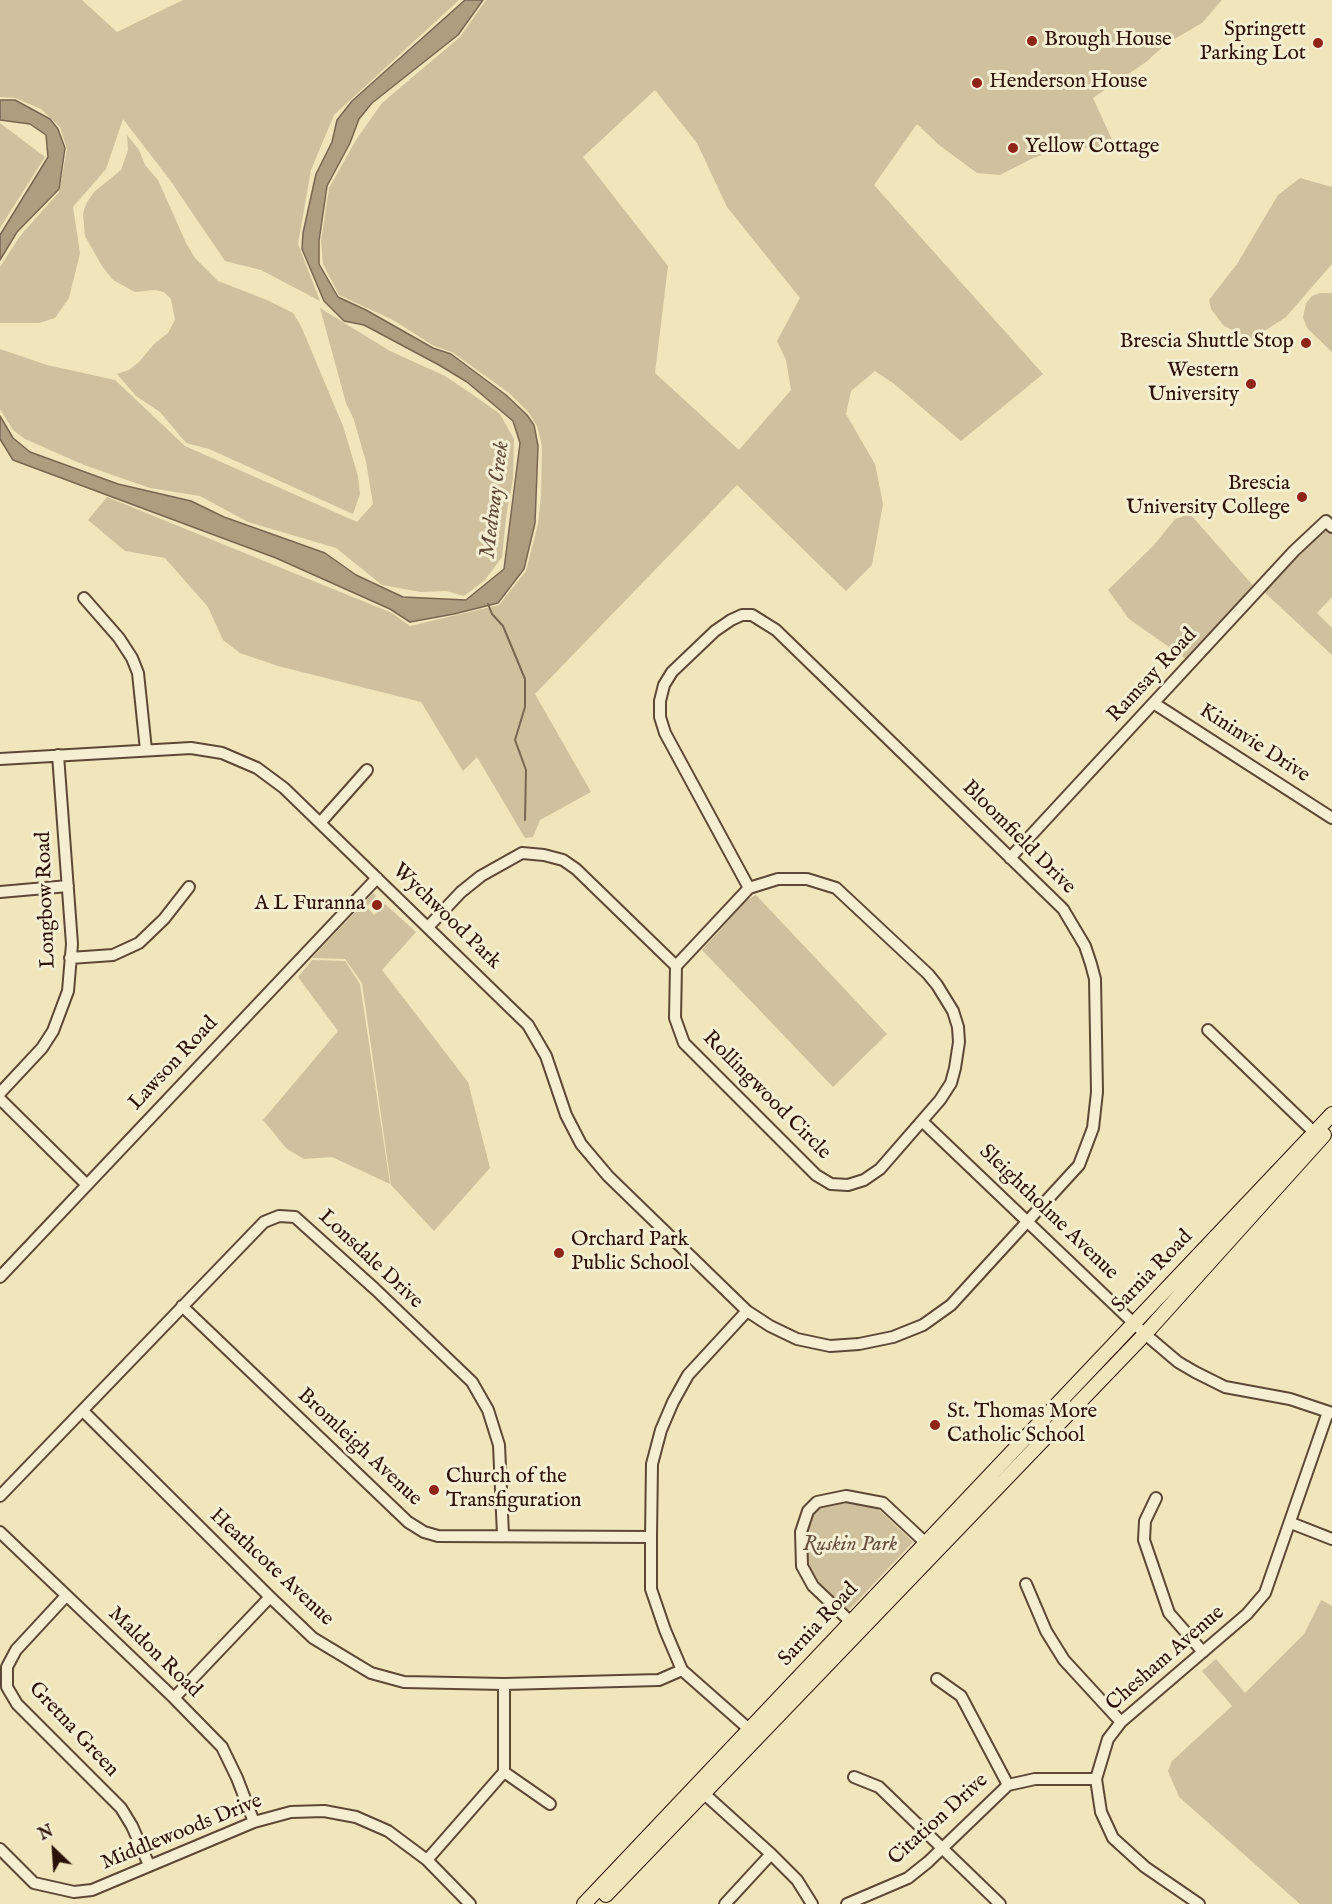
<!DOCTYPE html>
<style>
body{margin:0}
#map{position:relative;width:1332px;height:1904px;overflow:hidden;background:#f0e5bb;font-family:"IM FELL English",serif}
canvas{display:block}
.north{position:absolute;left:24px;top:1820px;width:60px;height:60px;-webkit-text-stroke:4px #f5eed3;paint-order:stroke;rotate:335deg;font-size:16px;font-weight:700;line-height:24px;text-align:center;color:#2c130a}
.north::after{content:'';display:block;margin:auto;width:21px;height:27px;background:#2c130a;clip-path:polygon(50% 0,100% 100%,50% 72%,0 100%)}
</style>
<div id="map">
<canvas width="1332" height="1904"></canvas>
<div class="north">N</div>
</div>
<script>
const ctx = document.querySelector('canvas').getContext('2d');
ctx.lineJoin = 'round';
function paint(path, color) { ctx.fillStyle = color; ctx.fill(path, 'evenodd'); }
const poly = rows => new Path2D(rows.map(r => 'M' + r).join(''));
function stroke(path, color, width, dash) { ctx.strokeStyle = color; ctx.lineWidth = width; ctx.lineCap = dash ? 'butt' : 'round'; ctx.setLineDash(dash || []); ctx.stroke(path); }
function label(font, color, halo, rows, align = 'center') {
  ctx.font = font + ' "IM FELL English",serif'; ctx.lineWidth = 6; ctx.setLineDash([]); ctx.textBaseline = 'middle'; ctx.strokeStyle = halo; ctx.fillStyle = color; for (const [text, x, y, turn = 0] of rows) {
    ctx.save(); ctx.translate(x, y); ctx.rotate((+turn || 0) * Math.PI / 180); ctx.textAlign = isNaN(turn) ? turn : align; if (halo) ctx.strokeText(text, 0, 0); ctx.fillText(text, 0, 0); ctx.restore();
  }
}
const green = poly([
 [0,0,82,0,117,32,183,0,459,0,334,115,311,170,298,244,320,301,261,270,225,261,170,180,123,119,106,169,73,207,80,253,69,298,55,318,39,323,0,323,0,267,20,236,59,192,67,149,60,127,41,109,15,98,0,97],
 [486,0,1222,0,1202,23,1166,44,1146,62,1093,98,1114,144,1108,152,1069,145,1031,159,1000,175,977,173,939,145,917,124,874,185,1043,374,961,441,893,383,875,371,851,391,846,414,875,464,883,504,872,565,846,591,737,485,535,694,591,792,540,820,533,837,525,838,477,757,463,771,421,702,278,666,240,653,223,640,208,607,165,558,125,551,88,520,107,497,392,613,410,626,499,605,526,571,538,524,541,496,542,446,537,426,529,413,509,393,452,352,434,346,393,320,339,295,323,264,321,241,329,188,356,140,382,103,460,37],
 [655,90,697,143,727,207,800,298,777,341,786,360,791,390,739,450,655,373,668,266,583,157],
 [0,123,45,157,0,228],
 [127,135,139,150,145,165,158,180,186,243,195,258,218,281,267,300,293,313,301,326,343,426,358,476,360,494,353,514,209,449,186,443,160,412,136,396,117,374,129,370,139,362,154,344,168,333,175,320,171,299,164,292,154,290,135,292,113,280,102,266,85,236,83,214,86,204,94,192,121,170,128,150],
 [1300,178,1332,187,1332,264,1286,317,1252,339,1224,326,1211,309,1209,300,1237,264,1278,195],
 [1320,293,1332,293,1332,352,1307,328,1303,317,1306,303,1312,296],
 [320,308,390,351,445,376,466,390,500,414,514,439,513,479,506,517,502,557,485,580,464,596,446,591,421,592,382,585,336,548,248,522,200,496,150,488,84,465,25,439,13,430,0,409,0,349,47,365,115,380,185,446,357,522,373,504,366,462,354,420,346,403],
 [1190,514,1257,590,1189,661,1129,619,1108,590,1154,545,1175,519],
 [1329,531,1332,534,1332,597,1317,613,1332,628,1332,655,1264,592,1322,532],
 [373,893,376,896,367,907,374,915,385,904,416,932,382,970,468,1082,490,1168,434,1231,391,1185,362,983,345,959,312,958],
 [756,895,887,1034,833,1087,702,950,747,900],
 [312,960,345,961,360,984,390,1184,332,1157,304,1159,287,1149,263,1120,338,1031,298,977],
 [832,1503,858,1503,877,1508,913,1542,848,1611,834,1601,814,1580,809,1568,806,1539,811,1516,819,1508],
 [1321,1600,1332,1606,1332,1904,1300,1904,1179,1797,1168,1771,1172,1761,1232,1706,1202,1671,1216,1659,1245,1693,1304,1634]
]);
const water = poly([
 [465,0,483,0,458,35,372,103,359,119,350,143,327,186,319,241,319,264,338,297,366,310,433,348,451,354,506,395,527,415,534,425,538,446,535,523,524,569,498,603,454,614,410,622,390,609,276,558,13,460,0,439,0,416,13,438,30,452,118,484,191,501,224,517,325,553,356,575,403,597,466,600,504,569,520,443,513,421,467,382,439,365,364,325,344,321,324,301,302,249,303,233,316,174,332,142,337,120,352,101,465,0],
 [0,100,15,100,50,119,58,129,65,148,59,189,17,232,0,260,0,235,48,157,46,135,30,124,0,120,0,100]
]);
const stream = poly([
 [488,604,492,614,503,626,525,679,525,707,515,740,526,770,525,820]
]);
const minor = poly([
 [84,598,119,638,132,658,138,673,146,750],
 [1155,704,1332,818],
 [0,759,191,748,222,753,257,768,284,788,528,1025,546,1056,566,1115,581,1144,608,1176,747,1311,770,1326,797,1339,830,1346,859,1344,893,1337,923,1325,951,1305,1079,1165,1093,1128,1097,1092,1095,979,1091,964,1085,946,1063,909,776,630,752,615,742,615,731,620,715,631,672,672,664,685,660,701,660,717,665,733,749,888],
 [320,823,367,770],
 [1010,858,1294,551,1326,521,1332,527],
 [778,879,807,879,836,888,928,974,937,985,953,1011,958,1027,959,1042,955,1068,951,1083,940,1100,880,1169,864,1180,848,1185,831,1184,816,1175,684,1043,675,1018,676,966,749,888,778,879],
 [0,892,68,886],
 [428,927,461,892,481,876,522,853,544,855,563,860,576,869,676,966],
 [70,958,113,955,139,943,164,919,189,887],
 [1208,1030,1319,1137],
 [0,1093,42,1048,53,1031,68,991,72,944,58,755],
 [0,1099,87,1185],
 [923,1122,1145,1334,1178,1362,1195,1372,1225,1387,1290,1399,1332,1413],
 [0,1277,377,878],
 [182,1306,408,1522,424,1532,438,1536,651,1537],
 [747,1311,688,1375,673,1402,661,1430,652,1464,651,1537,651,1589,665,1630,682,1670,750,1730],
 [83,1411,270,1597,313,1638,371,1673,404,1682,504,1684,659,1680,682,1670],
 [0,1496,264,1222,279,1216,295,1217,375,1289,472,1382,488,1410,499,1445,503,1535],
 [1156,1498,1145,1521,1144,1540,1169,1613,1203,1652],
 [1291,1523,1332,1539],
 [0,1532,174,1698,222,1747,237,1778,254,1822],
 [1026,1584,1046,1631,1064,1660,1121,1722],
 [66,1596,16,1650,7,1667,7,1687,17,1704,121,1808,132,1826,149,1865],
 [855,1626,813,1586,802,1566,801,1532,808,1511,817,1502,846,1496,883,1503,930,1547],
 [937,1679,961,1696,1008,1785],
 [174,1698,270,1597],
 [504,1772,550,1804],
 [854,1777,879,1787,1000,1904],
 [699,1789,771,1854,797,1880,812,1904],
 [0,1849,34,1883,74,1892,92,1890,254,1822,291,1812,324,1811,356,1817,388,1831,427,1860,470,1904],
 [427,1860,504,1772,504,1684],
 [725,1904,771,1854],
 [847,1904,908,1878,928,1862,1008,1785,1035,1779,1096,1779],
 [1199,1904,1145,1867,1113,1838,1101,1812,1096,1779,1108,1739,1121,1722,1247,1614,1265,1593,1328,1412]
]);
const major = poly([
 [606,1895,1145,1334,1324,1135],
 [584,1904,1332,1114]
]);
const markers = [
 [1032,41,6,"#8f2418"],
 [1318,43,6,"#8f2418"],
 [977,83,6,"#8f2418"],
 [1013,148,6,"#8f2418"],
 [1306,343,6,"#8f2418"],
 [1251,384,6,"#8f2418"],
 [1302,497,6,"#8f2418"],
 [377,905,6,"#8f2418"],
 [559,1253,6,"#8f2418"],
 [935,1425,6,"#8f2418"],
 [434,1490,6,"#8f2418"]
];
const poiNames = [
 ["Springett",1306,31,"right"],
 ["Parking Lot",1306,55,"right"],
 ["Brough House",1044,41],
 ["Henderson House",989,83],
 ["Yellow Cottage",1025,148],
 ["Brescia Shuttle Stop",1294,343,"right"],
 ["Western",1239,372,"right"],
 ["University",1239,396,"right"],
 ["Brescia",1290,485,"right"],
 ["University College",1290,509,"right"],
 ["A L Furanna",365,905,"right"],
 ["Orchard Park",571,1241],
 ["Public School",571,1265],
 ["St. Thomas More",947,1413],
 ["Catholic School",947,1437],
 ["Church of the",446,1478],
 ["Transfiguration",446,1502]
];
const streetNames = [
 ["Ramsay Road",1153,676,-47],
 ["Kininvie Drive",1254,744,33],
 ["Bloomfield Drive",1018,838,45],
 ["Longbow Road",47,900,-92],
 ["Wychwood Park",446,917,44],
 ["Lawson Road",174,1064,-47],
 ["Rollingwood Circle",766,1096,45],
 ["Sleightholme Avenue",1048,1213,44],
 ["Lonsdale Drive",370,1260,43],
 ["Sarnia Road",1153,1272,-46],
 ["Bromleigh Avenue",359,1448,43],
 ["Heathcote Avenue",271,1568,43],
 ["Sarnia Road",819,1625,-47],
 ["Maldon Road",154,1653,44],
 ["Chesham Avenue",1166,1659,-41],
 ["Gretna Green",73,1730,47],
 ["Citation Drive",939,1820,-42],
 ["Middlewoods Drive",182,1833,-22]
];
const parkNames = [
 ["Ruskin Park",850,1546]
];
const waterNames = [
 ["Medway Creek",496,500,-83]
];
paint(green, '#cfc19d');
paint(water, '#ad9e7f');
stroke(water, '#796650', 1.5);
stroke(stream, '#796650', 2);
stroke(minor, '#5d4836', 14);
stroke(major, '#2c130a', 16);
stroke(minor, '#f5eed3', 10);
stroke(major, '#f0e5bb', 14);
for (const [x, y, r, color] of markers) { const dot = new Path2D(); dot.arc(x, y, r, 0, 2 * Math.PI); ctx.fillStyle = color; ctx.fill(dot); stroke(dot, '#f5eed3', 2); }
label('21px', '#2c130a', '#f5eed3', poiNames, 'left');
label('21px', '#2c130a', '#f5eed3', streetNames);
label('italic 21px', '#65503d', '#f5eed3', parkNames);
label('italic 22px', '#604b39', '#f5eed3', waterNames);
</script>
